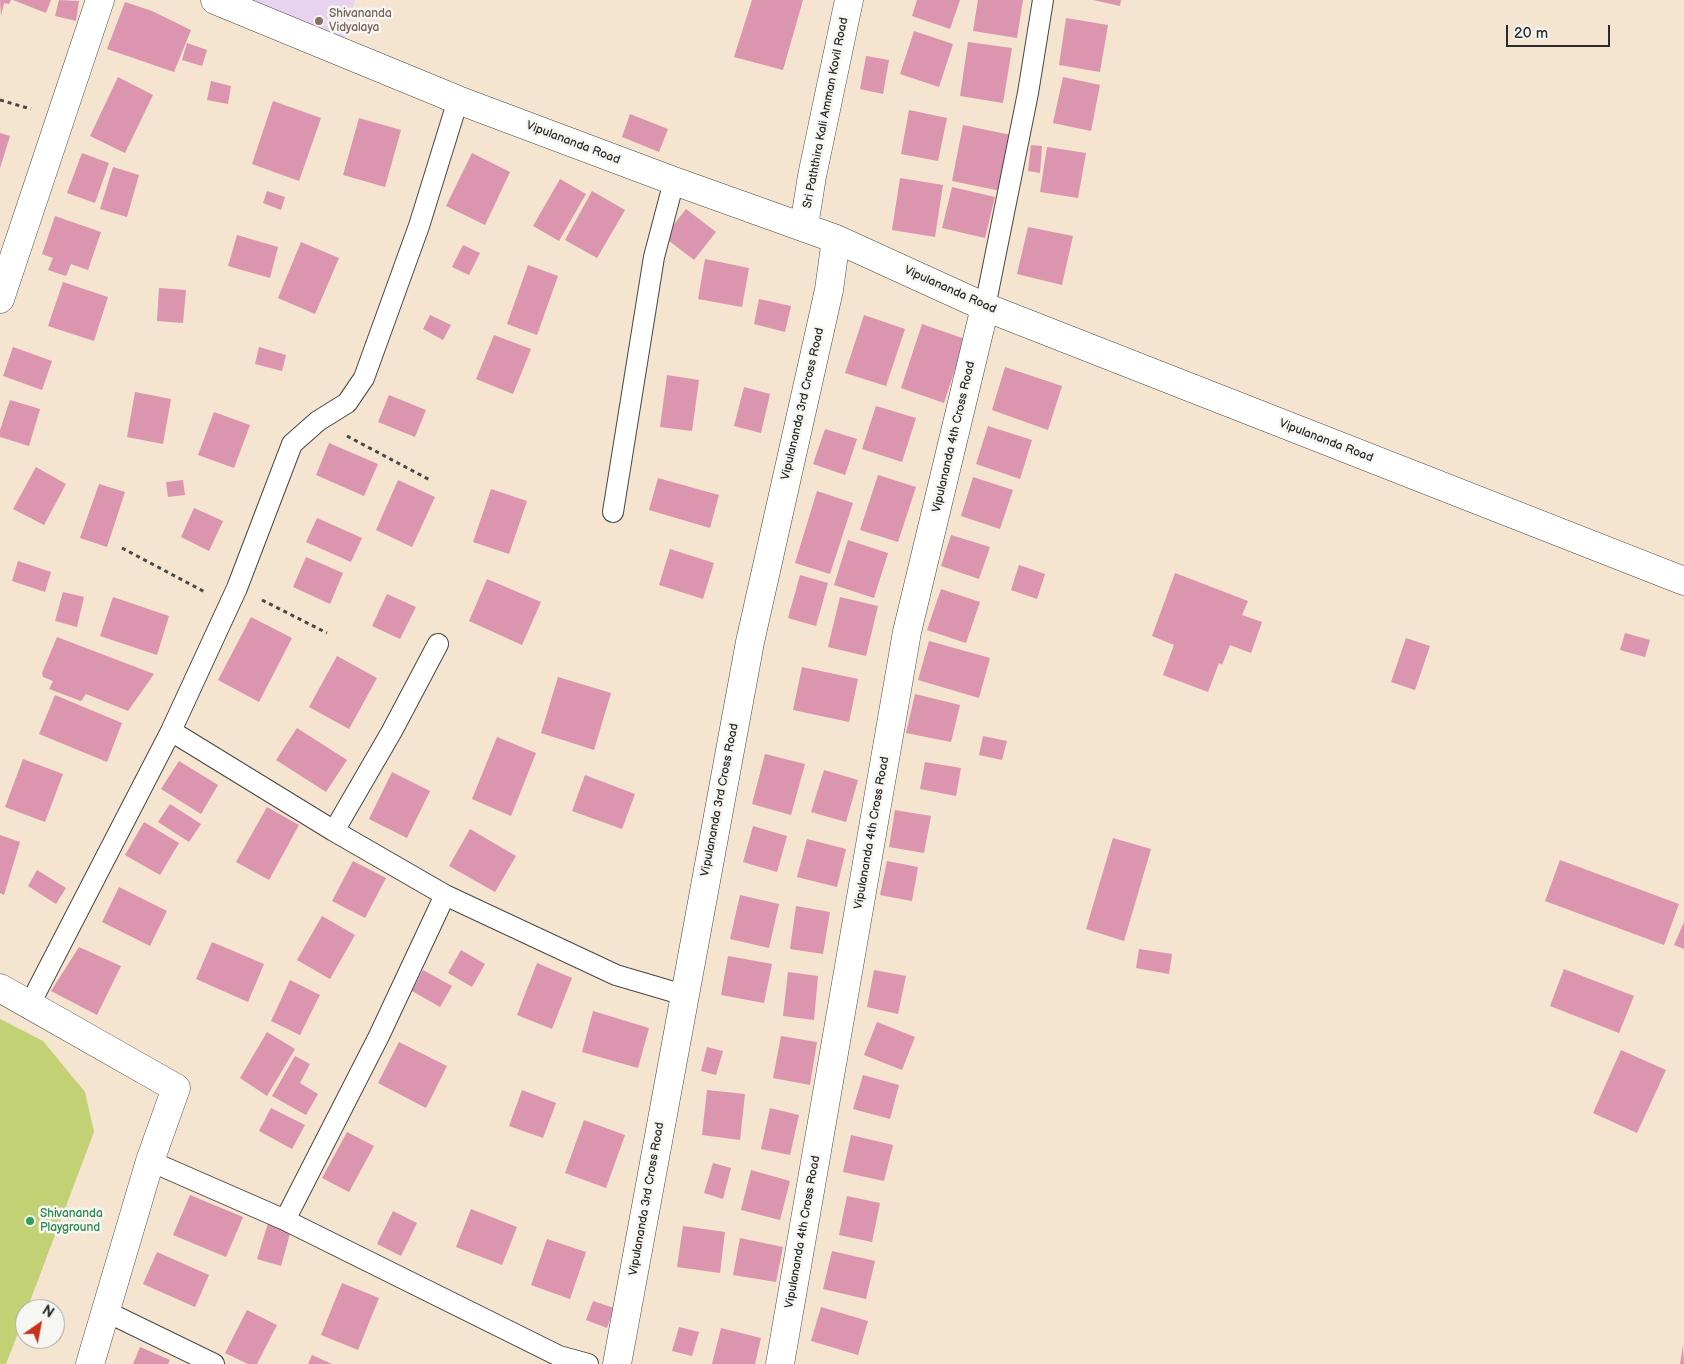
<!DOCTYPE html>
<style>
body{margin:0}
#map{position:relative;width:1684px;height:1364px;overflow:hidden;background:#f4e4d0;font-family:"Balsamiq Sans",sans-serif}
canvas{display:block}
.north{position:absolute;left:15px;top:1299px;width:50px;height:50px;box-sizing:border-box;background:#f6f6f2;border:1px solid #a5a5a2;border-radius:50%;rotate:33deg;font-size:14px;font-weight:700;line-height:20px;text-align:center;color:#2b2b2b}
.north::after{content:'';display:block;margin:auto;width:18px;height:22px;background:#c8321e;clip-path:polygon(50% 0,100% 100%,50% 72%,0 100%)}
.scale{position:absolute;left:1506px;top:25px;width:104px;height:22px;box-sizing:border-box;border:2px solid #2b2b2b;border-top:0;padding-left:6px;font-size:15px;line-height:18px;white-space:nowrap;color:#2b2b2b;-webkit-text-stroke:4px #f6f6f2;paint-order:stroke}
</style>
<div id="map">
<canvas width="1684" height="1364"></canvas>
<div class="north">N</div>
<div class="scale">20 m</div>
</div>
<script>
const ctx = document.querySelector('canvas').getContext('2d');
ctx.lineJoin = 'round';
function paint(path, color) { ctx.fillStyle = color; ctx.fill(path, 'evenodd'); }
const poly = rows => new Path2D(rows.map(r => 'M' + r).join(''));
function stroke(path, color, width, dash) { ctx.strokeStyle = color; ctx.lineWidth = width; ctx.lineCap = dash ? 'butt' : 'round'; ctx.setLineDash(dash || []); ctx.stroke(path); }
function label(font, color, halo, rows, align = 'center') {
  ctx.font = font + ' "Balsamiq Sans",sans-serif'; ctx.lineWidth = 5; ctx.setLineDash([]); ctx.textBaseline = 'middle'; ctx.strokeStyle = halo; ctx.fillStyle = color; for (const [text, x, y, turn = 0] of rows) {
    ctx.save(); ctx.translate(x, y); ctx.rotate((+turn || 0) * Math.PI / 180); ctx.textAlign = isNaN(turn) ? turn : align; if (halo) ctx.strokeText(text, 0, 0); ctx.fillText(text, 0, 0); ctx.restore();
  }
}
const built = poly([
 [234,0,355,0,343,42]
]);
const green = poly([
 [0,1019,43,1041,85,1092,94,1132,27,1309,25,1309,25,1315,6,1364,0,1364]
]);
const building = poly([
 [0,0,11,0,9,4,4,3,1,16],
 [13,0,51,0,46,13],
 [59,0,79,1,76,21,55,16],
 [752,0,803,0,783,70,734,57],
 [917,0,960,0,950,29,912,16],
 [978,0,1023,0,1017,38,973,31],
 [1093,0,1121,0,1120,6],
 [125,2,152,11,191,30,174,72,107,49],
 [1066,18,1108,25,1100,72,1059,65],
 [914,31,953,44,939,87,900,74],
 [968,42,1012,48,1003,103,960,96],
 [187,43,207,50,202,66,182,60],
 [866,56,889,60,883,94,860,89],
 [118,77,153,95,125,153,90,136],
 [1063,77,1100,85,1091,131,1053,123],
 [211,81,231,86,228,104,207,100],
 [273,101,321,118,299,181,252,164],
 [909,110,947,118,938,161,901,154],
 [630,114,668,129,659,152,622,137],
 [359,118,401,130,385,187,343,175],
 [963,125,1011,135,1001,191,952,181],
 [0,133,10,136,0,168],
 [1031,145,1042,146,1040,173,1028,171],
 [1047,147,1086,153,1078,198,1040,192],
 [82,153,109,163,95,203,67,193],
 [472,153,510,172,485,225,446,206],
 [113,167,139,175,127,217,100,209],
 [900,178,943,185,935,237,892,230],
 [560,179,586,194,559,241,533,226],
 [952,187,995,197,985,238,942,228],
 [267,191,285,197,281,210,263,203],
 [592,191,625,210,597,258,565,240],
 [686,209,716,232,694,260,664,237],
 [55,216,101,232,88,270,71,264,66,276,48,270,53,258,42,254],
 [1028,227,1073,236,1062,285,1017,274],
 [237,235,278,247,270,278,228,266],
 [301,242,339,258,315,314,278,298],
 [463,245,480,253,469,275,452,267],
 [705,259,749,268,742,307,698,299],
 [528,265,558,276,537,335,507,324],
 [63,282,108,297,94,341,48,326],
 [159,288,186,290,183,323,157,321],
 [759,299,791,306,785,332,754,324],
 [430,315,451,325,443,340,423,329],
 [864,315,905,329,886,386,845,373],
 [922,324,965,339,944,403,901,388],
 [494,335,531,349,513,394,476,379],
 [13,347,52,361,42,390,3,376],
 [259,347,286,355,282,371,255,364],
 [1005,367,1062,386,1048,430,992,410],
 [667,375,699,380,692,431,660,427],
 [744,387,770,394,761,433,734,426],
 [135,392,171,399,163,444,127,437],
 [389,395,426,410,415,437,378,422],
 [10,400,40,409,29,446,0,437,0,430],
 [876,406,916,418,902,462,862,449],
 [214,412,250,425,234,468,198,455],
 [988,426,1032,440,1020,479,976,464],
 [825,429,857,439,845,475,813,464],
 [329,443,378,464,364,496,316,475],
 [36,467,66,484,44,525,13,509],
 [878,475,916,487,898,542,860,530],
 [973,477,1013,490,1000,529,961,516],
 [658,478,719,495,710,528,649,510],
 [183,480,185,495,168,497,166,482],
 [398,480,435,497,412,547,376,530],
 [99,484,125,492,107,547,80,538],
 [491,489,527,501,509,554,473,542],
 [817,491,853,503,830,574,795,563],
 [194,508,223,521,209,551,181,537],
 [317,518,362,538,351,562,306,542],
 [951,535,990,547,979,579,941,566],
 [848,540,888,553,874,598,834,585],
 [670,549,714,563,703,599,659,585],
 [306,557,343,573,330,604,293,587],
 [18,561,51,572,45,592,12,581],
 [1019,565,1045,574,1037,599,1011,590],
 [1175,573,1248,601,1242,615,1262,622,1251,653,1230,645,1222,665,1219,663,1208,692,1163,675,1174,645,1152,636],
 [800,575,828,583,816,626,788,618],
 [487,579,541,602,522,645,469,621],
 [941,589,980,602,966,643,927,630],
 [63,592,84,597,77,627,55,621],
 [387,594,416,607,400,639,372,626],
 [113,597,169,616,157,655,100,636],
 [840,597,878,606,866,656,828,647],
 [251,617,292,638,259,702,218,680],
 [1625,633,1650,640,1645,657,1620,650],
 [57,637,154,674,128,711,86,694,81,701,49,689,53,681,43,677,42,673],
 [1406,638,1430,646,1415,690,1391,682],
 [929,641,990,658,979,698,918,680],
 [337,656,377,678,349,729,309,707],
 [802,667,858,679,849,722,793,710],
 [558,677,611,693,594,750,541,733],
 [915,694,960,705,951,742,906,733],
 [55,695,122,723,107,762,39,734],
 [297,728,347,760,326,792,276,760],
 [983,736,1007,741,1002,760,979,755],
 [497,737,536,753,511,816,472,799],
 [765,754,805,764,791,815,752,804],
 [23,759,63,774,45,822,5,807],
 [179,761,218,785,201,814,161,789],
 [925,762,961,768,956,796,920,789],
 [824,770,858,780,846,822,811,812],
 [392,772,430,791,407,838,369,819],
 [585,775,635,794,622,829,572,811],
 [170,804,201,824,189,842,158,822],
 [267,807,299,825,269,880,236,862],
 [895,810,931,816,924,853,889,847],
 [144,822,179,843,160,875,125,855],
 [753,826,787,836,777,872,743,862],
 [470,829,516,856,495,892,449,866],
 [0,835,20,842,4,895,0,893],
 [1113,838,1151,849,1124,941,1086,929],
 [807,839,846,849,837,887,797,877],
 [1560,860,1679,904,1664,945,1545,901],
 [353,861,386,878,365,918,332,901],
 [887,861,918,867,912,901,880,895],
 [37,870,66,888,56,904,28,886],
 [119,887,167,911,150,946,102,922],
 [740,895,779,904,769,948,730,939],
 [796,906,830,912,823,954,790,949],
 [322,916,355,935,330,979,297,960],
 [1684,922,1684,949,1674,945],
 [212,942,264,964,248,1002,196,979],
 [79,947,121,966,97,1015,51,991],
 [1139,949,1172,954,1169,974,1136,968],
 [461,950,485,964,472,987,448,973],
 [728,956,772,964,764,1003,721,995],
 [537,963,572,978,552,1029,517,1015],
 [1564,969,1634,996,1619,1033,1550,1006],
 [423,970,452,986,440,1007,412,991],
 [874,970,906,976,898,1014,867,1007],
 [788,972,818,976,814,1020,783,1016],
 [290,980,320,995,300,1035,271,1021],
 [593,1011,649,1028,638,1068,582,1052],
 [877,1022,915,1037,902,1070,864,1055],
 [267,1032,295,1049,267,1096,240,1078],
 [781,1036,817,1042,810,1085,773,1078],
 [399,1042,447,1066,426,1108,378,1083],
 [707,1047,723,1051,716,1075,701,1071],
 [1621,1050,1666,1070,1637,1133,1593,1113],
 [295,1056,310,1064,300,1083,318,1094,306,1115,272,1096],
 [863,1075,899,1085,890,1119,853,1109],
 [522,1090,556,1103,543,1138,509,1126],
 [707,1090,745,1094,740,1140,702,1135],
 [271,1108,305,1125,292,1149,259,1131],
 [770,1108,799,1115,790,1155,761,1149],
 [584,1120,625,1135,606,1188,565,1173],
 [347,1132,374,1146,349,1192,322,1178],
 [851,1135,893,1145,884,1181,843,1172],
 [713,1163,731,1168,723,1199,704,1193],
 [751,1170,790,1181,780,1220,741,1210],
 [190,1195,243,1217,226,1257,173,1235],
 [847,1196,880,1203,872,1242,839,1235],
 [471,1209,517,1227,502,1265,456,1247],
 [393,1211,417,1223,401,1256,377,1244],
 [268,1223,291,1230,281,1266,257,1259],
 [683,1226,725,1232,720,1273,677,1267],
 [740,1238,783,1247,776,1282,733,1275],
 [547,1239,586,1252,570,1299,531,1285],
 [832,1251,875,1261,866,1299,823,1289],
 [157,1252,209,1275,195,1307,143,1284],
 [342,1283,379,1298,358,1350,321,1335],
 [593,1301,614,1308,607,1328,586,1320],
 [821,1307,868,1321,858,1355,811,1341],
 [247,1310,277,1325,257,1364,248,1364,225,1353],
 [679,1327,699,1332,692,1356,672,1351],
 [721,1328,761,1338,755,1364,712,1364],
 [1683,1345,1684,1364,1680,1364],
 [140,1347,170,1360,168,1364,133,1364],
 [312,1355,332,1364,308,1364]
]);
const path = poly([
 [0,100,31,109],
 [347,436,430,480],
 [122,548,205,592],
 [262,600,327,633]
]);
const service = poly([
 [985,307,1028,93,1043,0],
 [613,512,654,257,674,181],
 [171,731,334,831,445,895,616,975,684,995],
 [334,831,392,731,438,644],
 [30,1004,171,731,237,588,292,444,318,421,347,403,364,378,419,226,458,100],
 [150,1161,285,1220,559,1356,588,1364],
 [285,1220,379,1036,445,895],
 [107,1312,214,1364]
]);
const minor = poly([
 [215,0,458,100,674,181,836,239,985,307,1684,581],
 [804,226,812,176,849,0],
 [0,299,100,0],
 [0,988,176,1088,150,1161,90,1364],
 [617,1364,750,642,829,290,836,239],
 [780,1364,907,632,985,307]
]);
const markers = [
 [319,21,5,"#8d6e63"],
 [30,1221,5,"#2e9e5b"]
];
const educationNames = [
 ["Shivananda",329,14],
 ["Vidyalaya",329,28]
];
const streetNames = [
 ["Sri Paththira Kali Amman Kovil Road",826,113,-79],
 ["Vipulananda Road",573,143,21],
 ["Vipulananda Road",950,290,24],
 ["Vipulananda 3rd Cross Road",803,404,-77],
 ["Vipulananda 4th Cross Road",954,437,-77],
 ["Vipulananda Road",1326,441,21],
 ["Vipulananda 3rd Cross Road",720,800,-79],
 ["Vipulananda 4th Cross Road",872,833,-80],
 ["Vipulananda 3rd Cross Road",647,1199,-80],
 ["Vipulananda 4th Cross Road",803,1232,-80]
];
const leisureNames = [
 ["Shivananda",40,1214],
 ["Playground",40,1228]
];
paint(built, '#e7d2ef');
paint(green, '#c1d173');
paint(building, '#db95af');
stroke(service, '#494744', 22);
stroke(minor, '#494744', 29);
stroke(path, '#494744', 3, [4, 4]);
stroke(service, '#fff', 20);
stroke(minor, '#fff', 28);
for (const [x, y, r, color] of markers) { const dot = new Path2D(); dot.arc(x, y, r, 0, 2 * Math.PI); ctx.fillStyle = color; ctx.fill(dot); stroke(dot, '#f6f6f2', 2); }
label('12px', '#785e54', '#f6f6f2', educationNames, 'left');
label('12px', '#2b2b2b', '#f6f6f2', streetNames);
label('12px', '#27864d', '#f6f6f2', leisureNames, 'left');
</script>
